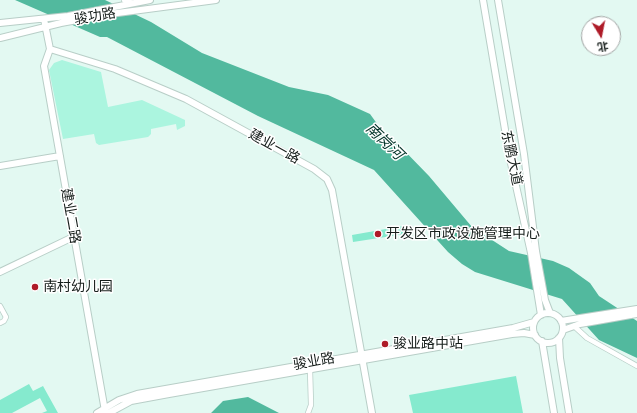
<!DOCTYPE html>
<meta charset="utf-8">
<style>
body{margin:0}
#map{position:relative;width:637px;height:413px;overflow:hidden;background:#e3f9f2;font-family:"DM Sans","Noto Sans SC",sans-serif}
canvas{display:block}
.north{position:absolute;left:581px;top:16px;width:40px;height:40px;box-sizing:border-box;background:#fff;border:1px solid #a2a5a4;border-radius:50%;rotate:170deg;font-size:11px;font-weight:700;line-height:16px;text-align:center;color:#161e1b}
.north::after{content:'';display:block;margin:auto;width:14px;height:18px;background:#ae1b28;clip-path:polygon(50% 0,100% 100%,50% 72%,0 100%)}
</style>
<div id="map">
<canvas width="637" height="413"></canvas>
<div class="north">北</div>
</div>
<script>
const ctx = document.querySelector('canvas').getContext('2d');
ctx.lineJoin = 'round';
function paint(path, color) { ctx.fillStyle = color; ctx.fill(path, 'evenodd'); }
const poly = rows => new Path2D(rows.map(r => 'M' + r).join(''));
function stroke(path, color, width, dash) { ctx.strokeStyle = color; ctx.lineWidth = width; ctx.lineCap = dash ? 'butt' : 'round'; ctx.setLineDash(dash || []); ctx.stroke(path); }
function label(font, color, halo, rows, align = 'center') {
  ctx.font = font + ' "DM Sans","Noto Sans SC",sans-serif'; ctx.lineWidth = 3; ctx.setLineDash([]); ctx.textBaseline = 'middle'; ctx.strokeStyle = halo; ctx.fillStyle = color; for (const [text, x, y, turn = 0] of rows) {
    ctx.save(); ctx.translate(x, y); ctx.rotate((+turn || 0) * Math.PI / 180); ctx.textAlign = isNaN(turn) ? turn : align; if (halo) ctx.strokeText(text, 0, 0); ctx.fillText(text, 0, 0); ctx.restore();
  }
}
const green = poly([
 [62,60,101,72,108,107,142,100,185,120,185,126,177,130,176,124,151,129,151,134,148,137,99,145,96,143,94,134,63,139,49,70,54,63]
]);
const water = poly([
 [15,0,105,0,151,22,202,53,289,87,328,95,370,114,386,136,395,141,429,176,472,227,509,251,553,261,569,268,590,283,599,296,637,321,637,358,599,340,562,299,475,272,462,264,448,252,374,170,258,116,107,37,100,37],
 [248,397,279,413,211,413,223,401]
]);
const building = poly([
 [403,226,405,234,353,242,352,235],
 [516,376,523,413,413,413,409,395],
 [29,384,33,391,43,386,58,413,42,413,47,411,40,398,12,413,0,413,0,400]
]);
const street = poly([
 [124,0,133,3],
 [0,306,6,317,4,321,0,323],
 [574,326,587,338,637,366],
 [308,413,311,405,310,369]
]);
const secondary = poly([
 [483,0,510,159,531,253,541,315],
 [498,0,524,154,536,251,545,300,550,313],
 [44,19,50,49,44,66,105,411],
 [0,23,68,16,150,0],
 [0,38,61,23,110,14,216,0],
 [50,49,115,69,186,99,314,169,327,179,332,190,372,413],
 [0,166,60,156],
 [0,272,73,237],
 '533 328a15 15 0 1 1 30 0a15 15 0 1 1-30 0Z',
 [561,321,637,309],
 [563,330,580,324,637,314],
 [559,338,560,358,569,413],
 [542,341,554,413],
 [97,413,119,400,137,394,513,328,534,322],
 [109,413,131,401,169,394,512,334,524,333,535,335]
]);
const markers = [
 [378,234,4,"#ae1b28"],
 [35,287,4,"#ae1b28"],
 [385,344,4,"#ae1b28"]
];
const streetNames = [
 ["骏功路",95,17,-10],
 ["建业一路",274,147,29],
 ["东鹏大道",511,158,78],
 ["建业二路",70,216,80],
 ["骏业路",314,362,-10]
];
const poiNames = [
 ["开发区市政设施管理中心",386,234],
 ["南村幼儿园",43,287],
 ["骏业路中站",393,344]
];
const waterNames = [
 ["南岗河",384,142,44]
];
paint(green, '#abf5df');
paint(water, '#52b99e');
paint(building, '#85eace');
stroke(street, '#b8cec7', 6);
stroke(secondary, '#b8cec7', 8);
stroke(street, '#fff', 4.5);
stroke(secondary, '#fff', 6);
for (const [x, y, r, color] of markers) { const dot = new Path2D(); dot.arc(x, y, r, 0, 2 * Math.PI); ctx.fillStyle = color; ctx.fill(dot); stroke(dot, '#fff', 1.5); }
label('14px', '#161e1b', '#fff', streetNames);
label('14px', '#161e1b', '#fff', poiNames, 'left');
label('italic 15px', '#033429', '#fff', waterNames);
</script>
